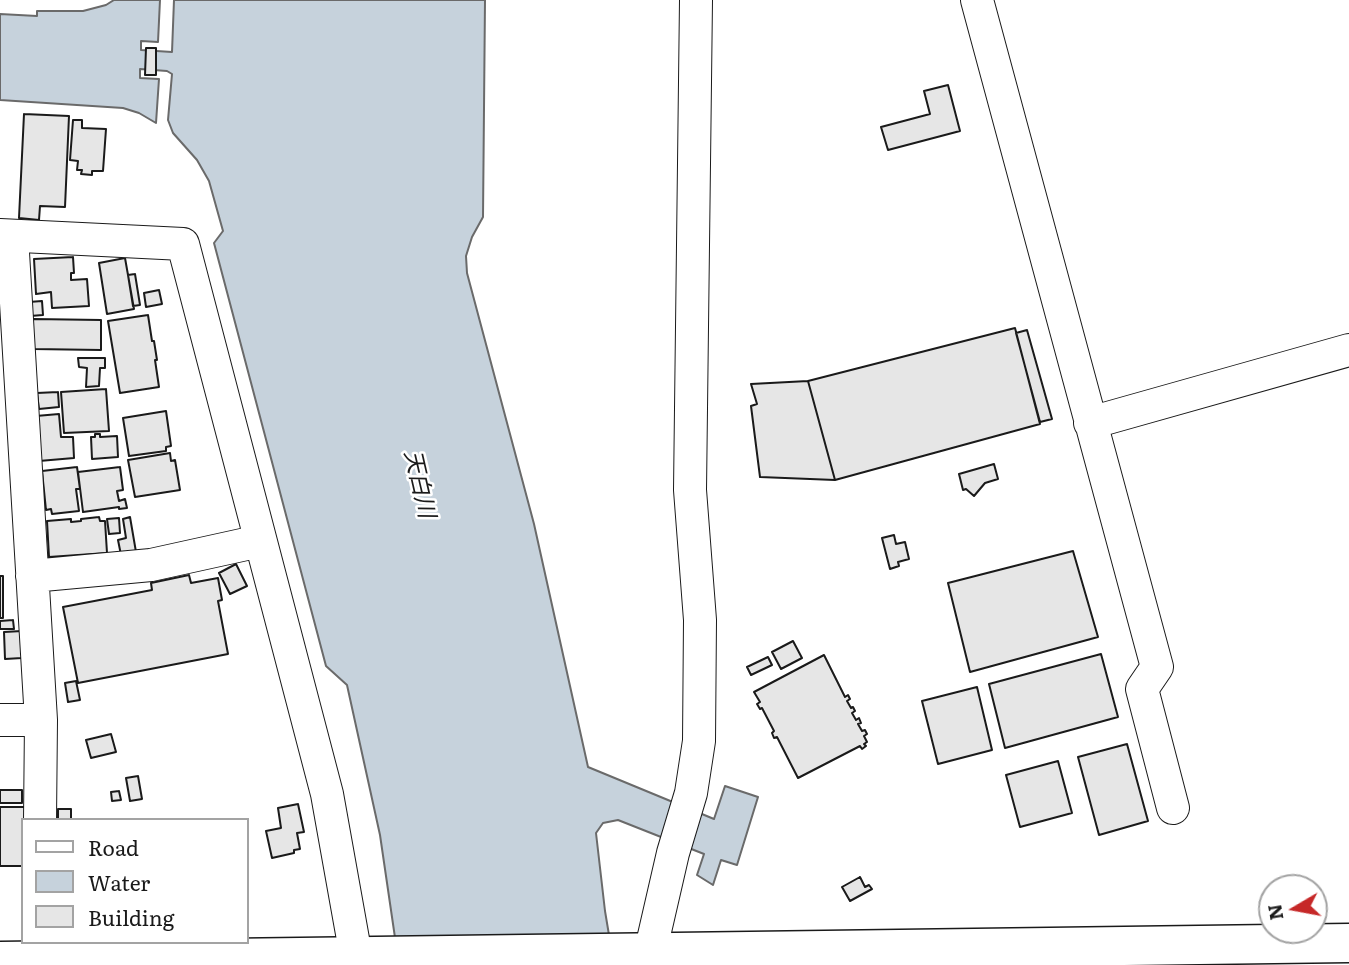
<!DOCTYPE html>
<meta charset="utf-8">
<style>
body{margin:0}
#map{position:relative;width:1349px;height:965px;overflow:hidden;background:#fff;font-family:Literata,serif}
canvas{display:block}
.legend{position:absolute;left:21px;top:818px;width:228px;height:126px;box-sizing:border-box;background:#fff;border:2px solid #a3a3a3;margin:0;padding:9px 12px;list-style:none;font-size:21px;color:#1a1a1a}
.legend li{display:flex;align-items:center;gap:14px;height:35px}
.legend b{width:35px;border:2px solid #a3a3a3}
.north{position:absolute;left:1258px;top:874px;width:70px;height:70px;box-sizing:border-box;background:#fff;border:2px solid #a3a3a3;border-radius:50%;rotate:260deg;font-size:19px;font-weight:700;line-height:28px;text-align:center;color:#1a1a1a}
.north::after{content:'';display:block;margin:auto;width:24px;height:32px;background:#c62828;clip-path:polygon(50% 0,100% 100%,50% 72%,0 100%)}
</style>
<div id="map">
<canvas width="1349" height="965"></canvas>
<ul class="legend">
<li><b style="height:9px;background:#fff"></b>Road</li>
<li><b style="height:19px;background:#c6d2dc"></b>Water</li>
<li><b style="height:19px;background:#e6e6e6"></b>Building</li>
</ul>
<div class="north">N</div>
</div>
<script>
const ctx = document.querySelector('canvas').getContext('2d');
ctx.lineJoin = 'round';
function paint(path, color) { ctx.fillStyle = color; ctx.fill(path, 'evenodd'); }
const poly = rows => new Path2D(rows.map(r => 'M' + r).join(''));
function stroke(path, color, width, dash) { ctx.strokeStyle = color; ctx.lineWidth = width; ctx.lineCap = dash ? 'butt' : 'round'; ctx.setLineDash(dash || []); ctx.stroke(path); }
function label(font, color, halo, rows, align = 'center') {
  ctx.font = font + ' Literata,"Noto Sans JP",serif'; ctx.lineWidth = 5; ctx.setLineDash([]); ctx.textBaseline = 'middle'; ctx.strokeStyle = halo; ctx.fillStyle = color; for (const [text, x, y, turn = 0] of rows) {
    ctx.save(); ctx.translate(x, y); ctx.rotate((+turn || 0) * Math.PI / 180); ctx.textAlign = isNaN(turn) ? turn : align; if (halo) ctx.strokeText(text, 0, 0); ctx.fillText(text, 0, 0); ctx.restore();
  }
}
const water = poly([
 [114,0,160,0,158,42,141,41,141,50,172,52,174,0,485,0,483,217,472,237,466,256,467,273,534,524,588,767,714,819,725,786,758,797,737,865,721,860,713,885,697,875,704,854,618,820,603,823,596,833,605,911,614,965,399,965,380,835,347,685,326,666,214,243,223,231,209,181,197,160,173,133,168,120,172,74,167,71,140,69,140,78,159,79,156,123,139,113,123,108,0,100,0,14,37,16,37,11,83,11,106,5,114,0]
]);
const building = poly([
 [146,48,156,48,156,75,145,75,146,48],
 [948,85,960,131,888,150,881,127,930,114,924,91,948,85],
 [24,114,69,116,65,207,40,206,39,220,19,218,24,114],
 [73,120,82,120,82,128,106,129,103,171,92,171,92,175,81,174,82,170,77,170,78,161,70,160,73,120],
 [73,257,74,273,71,273,71,280,87,279,89,306,52,308,51,292,36,294,34,259,73,257],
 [125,258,134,309,107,314,99,263,125,258],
 [135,274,140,305,133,306,128,275,135,274],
 [159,290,162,304,146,307,144,293,159,290],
 [42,301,43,315,30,316,29,302,42,301],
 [148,315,152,341,154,341,157,360,155,360,159,387,120,393,108,321,148,315],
 [33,319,101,320,101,350,33,349,33,319],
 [1015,328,1040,424,835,480,808,381,1015,328],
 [1027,330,1052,419,1040,422,1016,333,1027,330],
 [78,358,105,358,105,368,100,368,99,386,86,387,87,368,79,367,78,358],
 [808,381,835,480,760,477,751,406,757,404,751,384,808,381],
 [106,389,109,431,64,433,61,392,106,389],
 [58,392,59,407,39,409,37,393,58,392],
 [166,411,171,446,166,447,166,451,129,456,123,418,166,411],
 [59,414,61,437,73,437,74,458,39,461,36,416,59,414],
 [95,434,100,434,100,437,117,436,118,457,92,459,91,437,95,437,95,434],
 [170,453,171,461,175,460,180,490,135,497,128,460,170,453],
 [994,464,998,479,985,483,974,496,966,489,963,490,959,474,994,464],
 [77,467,80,489,76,489,79,511,52,514,51,509,46,510,42,471,77,467],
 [120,467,123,490,117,491,119,501,125,499,127,508,119,509,119,507,83,512,78,472,120,467],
 [99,517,100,521,105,521,107,553,49,557,47,521,71,519,71,522,81,521,81,519,99,517],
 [130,517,136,552,121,555,118,540,126,538,123,519,130,517],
 [119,518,120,533,109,534,107,519,119,518],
 [894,535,896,544,905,542,909,559,898,562,899,566,890,569,882,538,894,535],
 [1073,551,1098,637,970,672,948,583,1073,551],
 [236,564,247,586,230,594,219,573,236,564],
 [189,575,191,583,218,578,222,600,218,601,228,654,78,683,63,607,152,590,151,583,189,575],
 [0,576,3,576,3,618,0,618,0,576],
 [13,620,14,629,0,629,0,621,13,620],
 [22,631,22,658,5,659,4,632,22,631],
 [793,641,802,658,781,669,772,652,793,641],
 [1101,654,1118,717,1005,748,989,684,1101,654],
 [824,655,845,697,848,695,850,699,847,701,851,708,853,707,855,711,852,713,856,720,859,718,861,723,858,724,862,731,865,730,867,734,864,736,867,742,864,744,866,746,862,749,860,746,798,778,777,737,774,738,772,733,774,731,762,708,760,709,757,704,760,702,754,692,824,655],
 [768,657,772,665,751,675,747,667,768,657],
 [76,681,80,700,68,702,65,683,76,681],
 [977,687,992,750,938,764,922,701,977,687],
 [111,734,116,752,91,758,86,740,111,734],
 [1127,744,1148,821,1099,835,1078,757,1127,744],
 [1058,761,1072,813,1020,827,1006,775,1058,761],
 [138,776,142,799,130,801,126,778,138,776],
 [0,790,22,790,22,803,0,803,0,790],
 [119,791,121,800,112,801,111,792,119,791],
 [298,804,304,832,297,833,300,849,294,850,294,853,272,858,266,831,281,828,278,808,298,804],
 [0,807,26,807,26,820,23,820,23,866,0,866,0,807],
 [58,809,71,809,71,820,58,820,58,809],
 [860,877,865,887,869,885,872,889,850,901,842,887,860,877]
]);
const minor = poly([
 [977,0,1157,667,1142,689,1173,808],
 [0,235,183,244,327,794,356,956],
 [12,236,41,720,40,820],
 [1090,423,1349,350],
 [32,576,151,565,260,541],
 [0,720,41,720],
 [651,965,650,953,673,853,691,793,699,741,700,620,690,490,696,0]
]);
const major = poly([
 [0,961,1349,943]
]);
const waterNames = [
 ["天白川",419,484,77]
];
paint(water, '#c6d2dc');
stroke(water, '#6a6a6a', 2);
paint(building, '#e6e6e6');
stroke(building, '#1a1a1a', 2);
stroke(minor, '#1a1a1a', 34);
stroke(major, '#1a1a1a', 41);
stroke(minor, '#fff', 32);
stroke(major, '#fff', 38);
label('italic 23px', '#1a1a1a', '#fff', waterNames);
</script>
